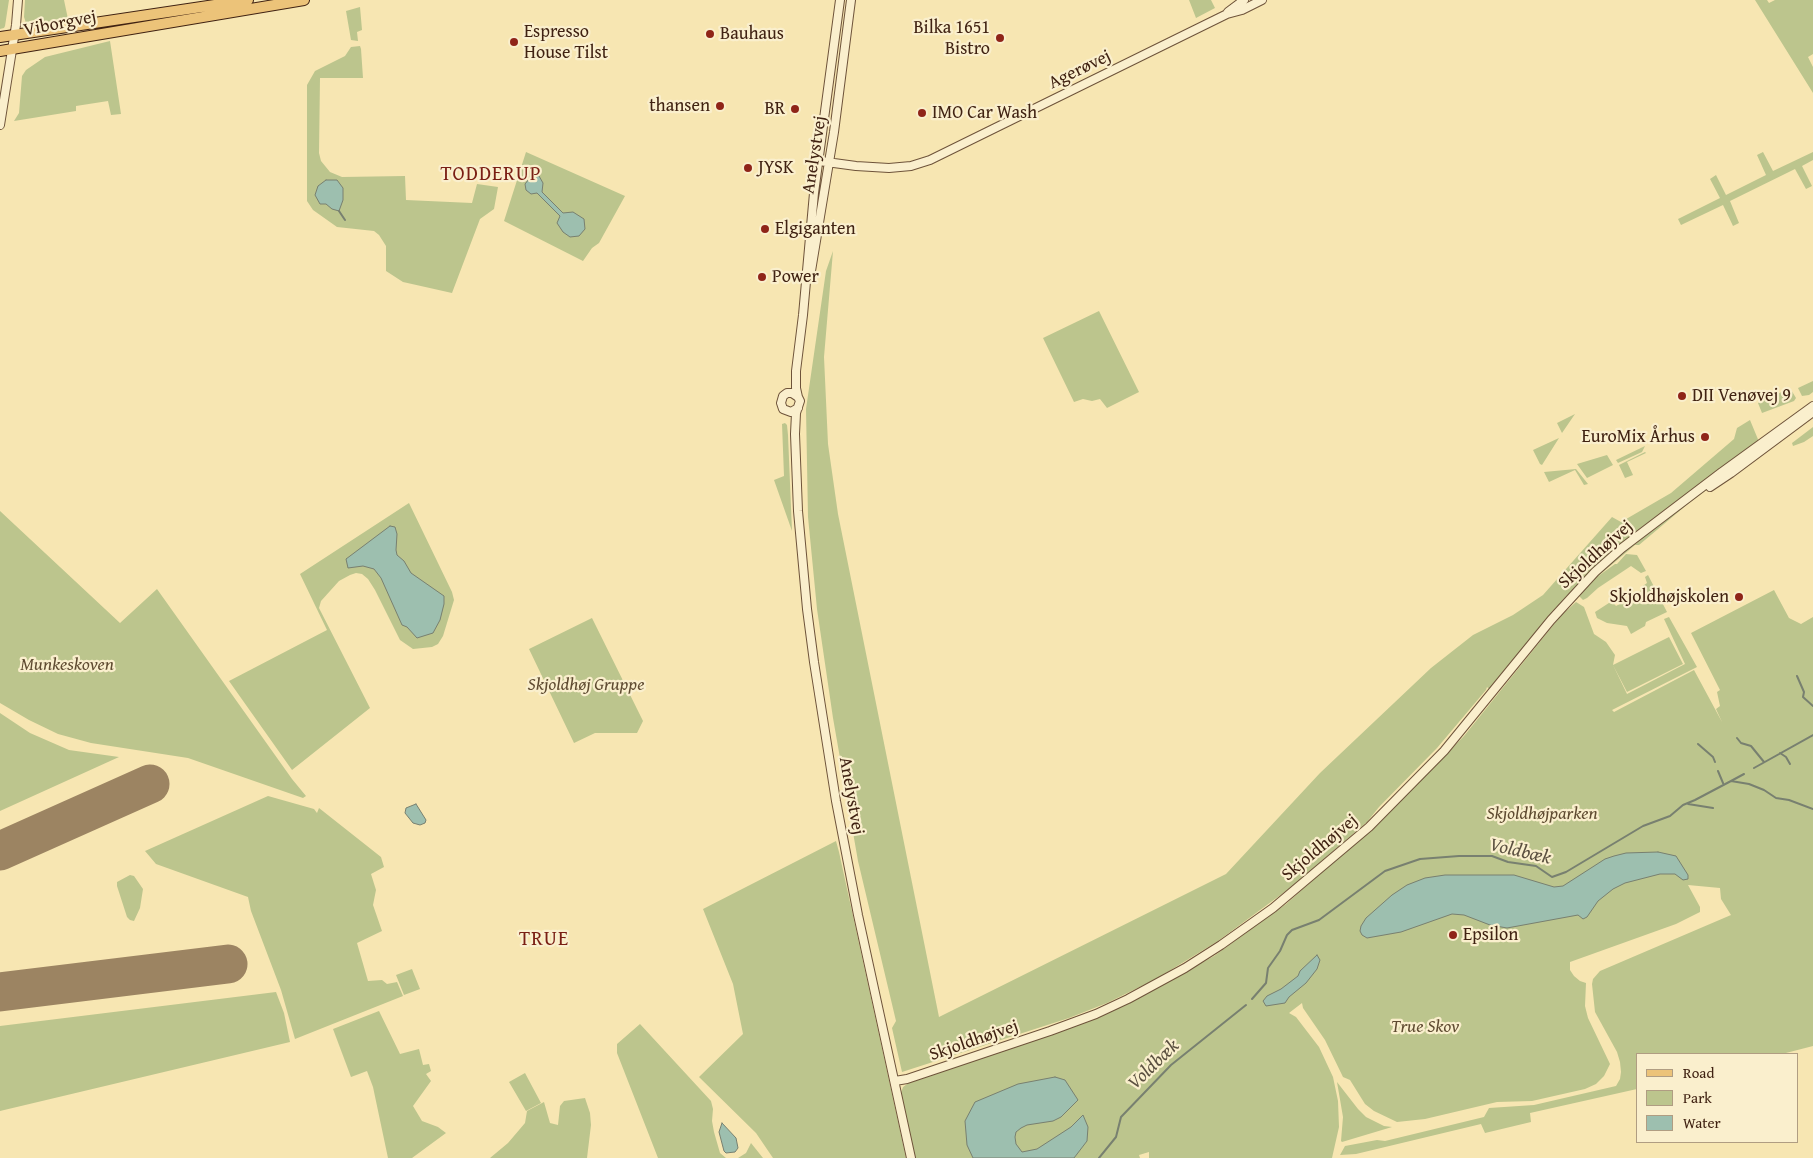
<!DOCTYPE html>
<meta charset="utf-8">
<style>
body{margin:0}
#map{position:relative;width:1813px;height:1158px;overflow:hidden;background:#f7e6b2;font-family:"Gentium Book Plus",serif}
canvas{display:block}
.legend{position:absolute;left:1636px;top:1053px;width:162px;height:90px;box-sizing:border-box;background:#faefcd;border:1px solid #b09d82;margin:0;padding:6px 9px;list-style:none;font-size:15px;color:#402212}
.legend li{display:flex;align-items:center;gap:10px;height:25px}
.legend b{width:25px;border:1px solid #b09d82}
</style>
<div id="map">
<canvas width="1813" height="1158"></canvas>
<ul class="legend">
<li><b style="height:6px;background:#ecc379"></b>Road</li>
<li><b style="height:14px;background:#bcc58d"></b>Park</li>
<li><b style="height:14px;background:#9dbfaf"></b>Water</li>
</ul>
</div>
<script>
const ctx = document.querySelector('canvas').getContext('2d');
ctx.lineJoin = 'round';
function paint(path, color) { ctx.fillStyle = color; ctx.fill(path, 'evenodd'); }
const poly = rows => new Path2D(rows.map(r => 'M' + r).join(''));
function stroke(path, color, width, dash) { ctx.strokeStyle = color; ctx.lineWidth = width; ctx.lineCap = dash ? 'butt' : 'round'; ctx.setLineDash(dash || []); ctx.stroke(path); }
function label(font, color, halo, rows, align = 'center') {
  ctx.font = font + ' "Gentium Book Plus",serif'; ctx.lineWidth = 4.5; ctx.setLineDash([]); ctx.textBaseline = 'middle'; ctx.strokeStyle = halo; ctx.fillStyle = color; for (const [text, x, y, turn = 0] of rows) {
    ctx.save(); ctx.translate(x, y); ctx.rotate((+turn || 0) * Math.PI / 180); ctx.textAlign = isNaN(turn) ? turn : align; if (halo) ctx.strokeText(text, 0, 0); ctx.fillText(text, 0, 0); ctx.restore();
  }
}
const green = poly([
 [0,0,9,0,5,26,4,28,0,29],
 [25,0,64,0,68,19,32,25,26,23,24,17],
 [1189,0,1211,0,1215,8,1196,18],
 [1755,0,1767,0,1769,3,1775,0,1813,0,1813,54,1808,57,1813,67,1813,93],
 [360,7,362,30,357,32,358,41,351,40,346,11],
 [110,41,121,114,111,115,108,101,76,106,76,111,14,121,19,113,22,76,26,70,45,57],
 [360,46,361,49,363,78,320,78,319,153,321,161,330,172,342,177,405,176,406,200,472,203,477,184,498,187,494,209,480,219,452,293,403,282,386,271,386,246,379,235,374,231,337,227,313,210,307,201,307,85,315,71,345,56,351,47],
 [526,152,625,196,599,243,592,248,583,261,504,221],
 [1763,152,1773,171,1813,152,1813,160,1802,166,1812,186,1806,189,1795,169,1730,201,1739,223,1733,226,1723,205,1681,225,1678,219,1720,198,1710,179,1716,175,1726,195,1766,175,1757,155],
 [833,251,824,357,828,444,838,514,939,1017,1226,874,1320,773,1431,668,1473,635,1513,615,1543,595,1612,517,1621,522,1671,493,1734,439,1737,428,1750,420,1762,449,1689,503,1639,545,1635,545,1597,577,1615,564,1617,564,1626,554,1637,555,1646,571,1641,573,1631,566,1598,588,1587,598,1583,600,1579,596,1563,614,1576,602,1584,607,1594,634,1606,642,1615,655,1613,665,1669,637,1683,664,1627,692,1613,665,1627,694,1685,664,1664,619,1669,617,1697,667,1612,710,1614,712,1694,670,1722,722,1716,709,1720,706,1717,692,1720,690,1691,633,1774,590,1789,618,1801,624,1813,617,1813,1046,1782,1054,1637,1054,1637,1089,1530,1113,1531,1122,1485,1133,1481,1124,1356,1154,1340,1155,1345,1146,1377,1140,1385,1141,1484,1117,1489,1108,1534,1105,1616,1086,1620,1079,1621,1072,1620,1062,1617,1052,1595,1012,1592,984,1593,979,1600,971,1731,915,1721,899,1720,888,1688,885,1700,907,1700,912,1676,924,1570,962,1570,970,1574,976,1580,981,1586,983,1585,1006,1588,1018,1610,1064,1604,1076,1596,1084,1585,1089,1532,1101,1497,1102,1425,1119,1397,1122,1374,1111,1365,1104,1350,1080,1343,1077,1325,1040,1303,1008,1302,1003,1289,1013,1296,1017,1319,1047,1333,1077,1338,1101,1339,1127,1332,1158,1149,1158,1149,1152,1139,1155,1140,1158,915,1158,901,1093,903,1087,910,1082,1070,1028,1119,1007,1160,986,1214,956,1286,904,1365,834,1407,794,1464,736,1559,618,1490,690,1487,687,1486,690,1437,748,1379,807,1367,822,1290,888,1218,941,1156,979,1107,1003,1069,1018,902,1072,892,1028,896,1021,858,861,833,718,817,609,808,517,806,409,826,271],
 [1099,311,1139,392,1107,408,1100,399,1092,401,1083,399,1074,402,1043,338],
 [1813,381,1813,392,1809,395,1802,396,1798,388],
 [1790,388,1796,398,1794,401,1762,413,1758,403],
 [1575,414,1562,433,1557,423],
 [785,423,787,425,788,435,792,531,774,480,784,476,782,424],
 [1813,427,1813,436,1804,442,1793,446,1792,443],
 [1559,438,1542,465,1540,464,1533,450],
 [1645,446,1642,452,1618,463,1616,460],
 [1645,452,1646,453,1627,462,1633,475,1625,478,1619,465],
 [1607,455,1613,465,1587,478,1577,464],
 [1576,469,1588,484,1584,485,1575,470,1549,482,1544,472],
 [409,503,452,592,454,600,443,636,438,644,432,647,413,649,400,640,375,590,368,579,362,574,356,573,350,575,339,581,321,601,319,608,370,708,292,770,229,681,327,630,300,574],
 [0,511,120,623,157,589,292,779,306,796,303,798,188,758,91,743,58,734,29,720,0,703],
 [1648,575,1667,612,1646,622,1645,626,1631,634,1627,626,1607,623,1597,618,1595,612,1612,601,1616,606,1631,598,1639,601,1642,600,1640,588,1647,583,1645,577],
 [592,618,643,721,637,733,595,733,574,743,529,649],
 [0,713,30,733,69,750,119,757,0,811],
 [268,796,314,809,317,813,319,808,381,857,384,867,371,874,376,890,373,905,382,931,357,943,368,981,382,980,387,984,397,982,403,996,295,1039,281,990,251,911,248,897,156,864,145,851],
 [836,841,839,852,906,1158,773,1158,756,1133,699,1077,743,1034,733,984,703,909],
 [130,875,134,876,143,889,140,908,134,921,130,920,127,917,117,886,117,882],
 [412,969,420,989,404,995,396,975],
 [276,992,284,1013,290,1042,0,1111,0,1026],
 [379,1011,400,1054,419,1049,423,1065,429,1064,431,1071,426,1074,431,1081,413,1106,422,1121,438,1127,446,1133,412,1158,388,1158,373,1087,367,1071,351,1077,333,1029],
 [640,1024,711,1101,713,1109,712,1121,714,1132,720,1153,726,1158,658,1158,617,1053,617,1044],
 [525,1073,541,1103,526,1111,509,1082],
 [1337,1082,1358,1109,1366,1117,1384,1126,1392,1127,1342,1142,1341,1141,1343,1117],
 [585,1098,590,1113,591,1125,587,1158,490,1158,508,1143,525,1123,527,1111,544,1102,550,1123,558,1125,560,1106,564,1101],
 [751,1143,763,1158,738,1158,746,1153]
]);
const water = poly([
 [539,176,543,183,542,192,563,213,573,212,584,219,585,229,579,236,570,237,563,232,557,223,560,216,537,193,531,194,526,190,525,184,529,179,539,176],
 [326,180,337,180,343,188,343,200,339,211,332,209,326,204,320,204,315,195,318,186,326,180],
 [390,526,395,527,397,534,396,550,397,555,404,561,411,573,444,596,444,604,440,620,433,633,417,638,407,627,402,625,381,578,374,569,363,566,348,568,346,559,390,526],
 [416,804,426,820,425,823,420,825,413,823,405,813,406,808,416,804],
 [1658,852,1676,856,1688,875,1688,879,1683,880,1675,874,1660,874,1625,883,1613,889,1598,901,1587,917,1583,919,1578,915,1507,928,1490,925,1464,915,1452,914,1401,932,1367,938,1362,935,1360,931,1361,926,1366,918,1392,895,1407,885,1425,878,1445,875,1514,875,1554,887,1563,886,1605,859,1614,856,1626,853,1658,852],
 [1317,955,1320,960,1317,969,1306,983,1289,997,1285,1003,1266,1006,1263,1001,1267,996,1281,989,1298,976,1300,971,1317,955],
 [1055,1077,1065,1080,1078,1100,1061,1117,1053,1121,1027,1125,1021,1128,1016,1132,1015,1137,1016,1144,1022,1152,1037,1149,1071,1127,1083,1115,1088,1127,1087,1141,1074,1158,973,1158,967,1145,965,1121,975,1102,1018,1084,1055,1077],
 [722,1123,736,1138,738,1148,735,1152,726,1153,724,1151,719,1132,722,1123]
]);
const stream = poly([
 [339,211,345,220],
 [1797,676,1804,692,1803,697,1813,706],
 [1737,738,1741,743,1751,746,1764,762],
 [1698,744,1713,757,1715,762],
 [1780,753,1786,757,1790,764],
 [1754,768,1813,735],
 [1718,771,1723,783],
 [1731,781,1744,774],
 [1688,804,1713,808],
 [1252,999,1266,983,1268,968,1280,951,1287,935,1292,930,1319,920,1385,871,1420,859,1459,856,1492,856,1508,862,1536,866,1552,877,1566,872,1643,826,1670,816,1683,805,1695,800,1731,781,1749,784,1764,790,1776,798,1789,800,1813,809],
 [1099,1158,1116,1137,1121,1117,1171,1065,1246,1005]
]);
const runway = poly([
 [0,851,150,784],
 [0,992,228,964]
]);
const tertiary = poly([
 [1228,12,1244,0],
 [0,125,16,25,18,0],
 [819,161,856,166,889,168,911,166,930,160,1227,14,1242,10,1262,0],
 [811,271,834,132,851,0],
 [798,397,796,388,796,371,803,315,814,193,840,0],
 [798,408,791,412,783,409,781,403,783,396,787,393,792,393,798,397,800,401,796,413,795,434,798,511,807,609,814,662,836,801,858,915,911,1158],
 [1710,487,1731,473,1813,412],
 [895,1081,907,1079,1050,1031,1096,1014,1128,999,1185,968,1221,945,1273,908,1369,827,1444,751,1551,620,1595,572,1622,548,1722,472,1813,406]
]);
const primary = poly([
 [0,37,248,0],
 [0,51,304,0]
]);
const markers = [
 [710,34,5,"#8f2418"],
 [1000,38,5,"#8f2418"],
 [514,42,5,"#8f2418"],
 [720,106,5,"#8f2418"],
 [795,109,5,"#8f2418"],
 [922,113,5,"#8f2418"],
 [748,168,5,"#8f2418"],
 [765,229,5,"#8f2418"],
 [762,277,5,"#8f2418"],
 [1682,396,5,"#8f2418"],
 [1705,437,5,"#8f2418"],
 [1739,597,5,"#8f2418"],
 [1453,935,5,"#8f2418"]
];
const streetNames = [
 ["Viborgvej",60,24,-11],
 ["Agerøvej",1080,70,-26],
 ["Anelystvej",815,155,-81],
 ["Skjoldhøjvej",1596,555,-42],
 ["Anelystvej",851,796,80],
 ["Skjoldhøjvej",1320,848,-40],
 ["Skjoldhøjvej",974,1041,-19]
];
const poiNames = [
 ["Bilka 1651",990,28,"right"],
 ["Bistro",990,49,"right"],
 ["Espresso",524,32],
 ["House Tilst",524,53],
 ["Bauhaus",720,34],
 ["thansen",710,106,"right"],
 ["BR",785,109,"right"],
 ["IMO Car Wash",932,113],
 ["JYSK",758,168],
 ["Elgiganten",775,229],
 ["Power",772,277],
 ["DII Venøvej 9",1692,396],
 ["EuroMix Århus",1695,437,"right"],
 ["Skjoldhøjskolen",1729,597,"right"],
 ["Epsilon",1463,935]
];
const parkNames = [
 ["Munkeskoven",67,665],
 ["Skjoldhøj Gruppe",586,685],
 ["Skjoldhøjparken",1542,814],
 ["True Skov",1425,1027]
];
const waterNames = [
 ["Voldbæk",1520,852,13],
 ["Voldbæk",1154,1065,-44]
];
const quarterNames = [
 ["TODDERUP",491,175],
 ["TRUE",544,940]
];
paint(green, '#bcc58d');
paint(water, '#9dbfaf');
stroke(water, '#788070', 1);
stroke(stream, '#788070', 2);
stroke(runway, '#9c8462', 39);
stroke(tertiary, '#6e533a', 10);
stroke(primary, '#402212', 12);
stroke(tertiary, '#faefcd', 8);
stroke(primary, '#ecc379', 10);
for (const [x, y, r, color] of markers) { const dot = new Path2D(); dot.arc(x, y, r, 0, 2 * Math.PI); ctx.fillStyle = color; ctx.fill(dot); stroke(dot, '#faefcd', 2); }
label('18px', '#402212', '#faefcd', streetNames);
label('18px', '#402212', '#faefcd', poiNames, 'left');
label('italic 18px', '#5f4b31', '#faefcd', parkNames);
label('italic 19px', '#5c5141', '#faefcd', waterNames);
ctx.letterSpacing = '1px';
label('20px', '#7a1f14', '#faefcd', quarterNames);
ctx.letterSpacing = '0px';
</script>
